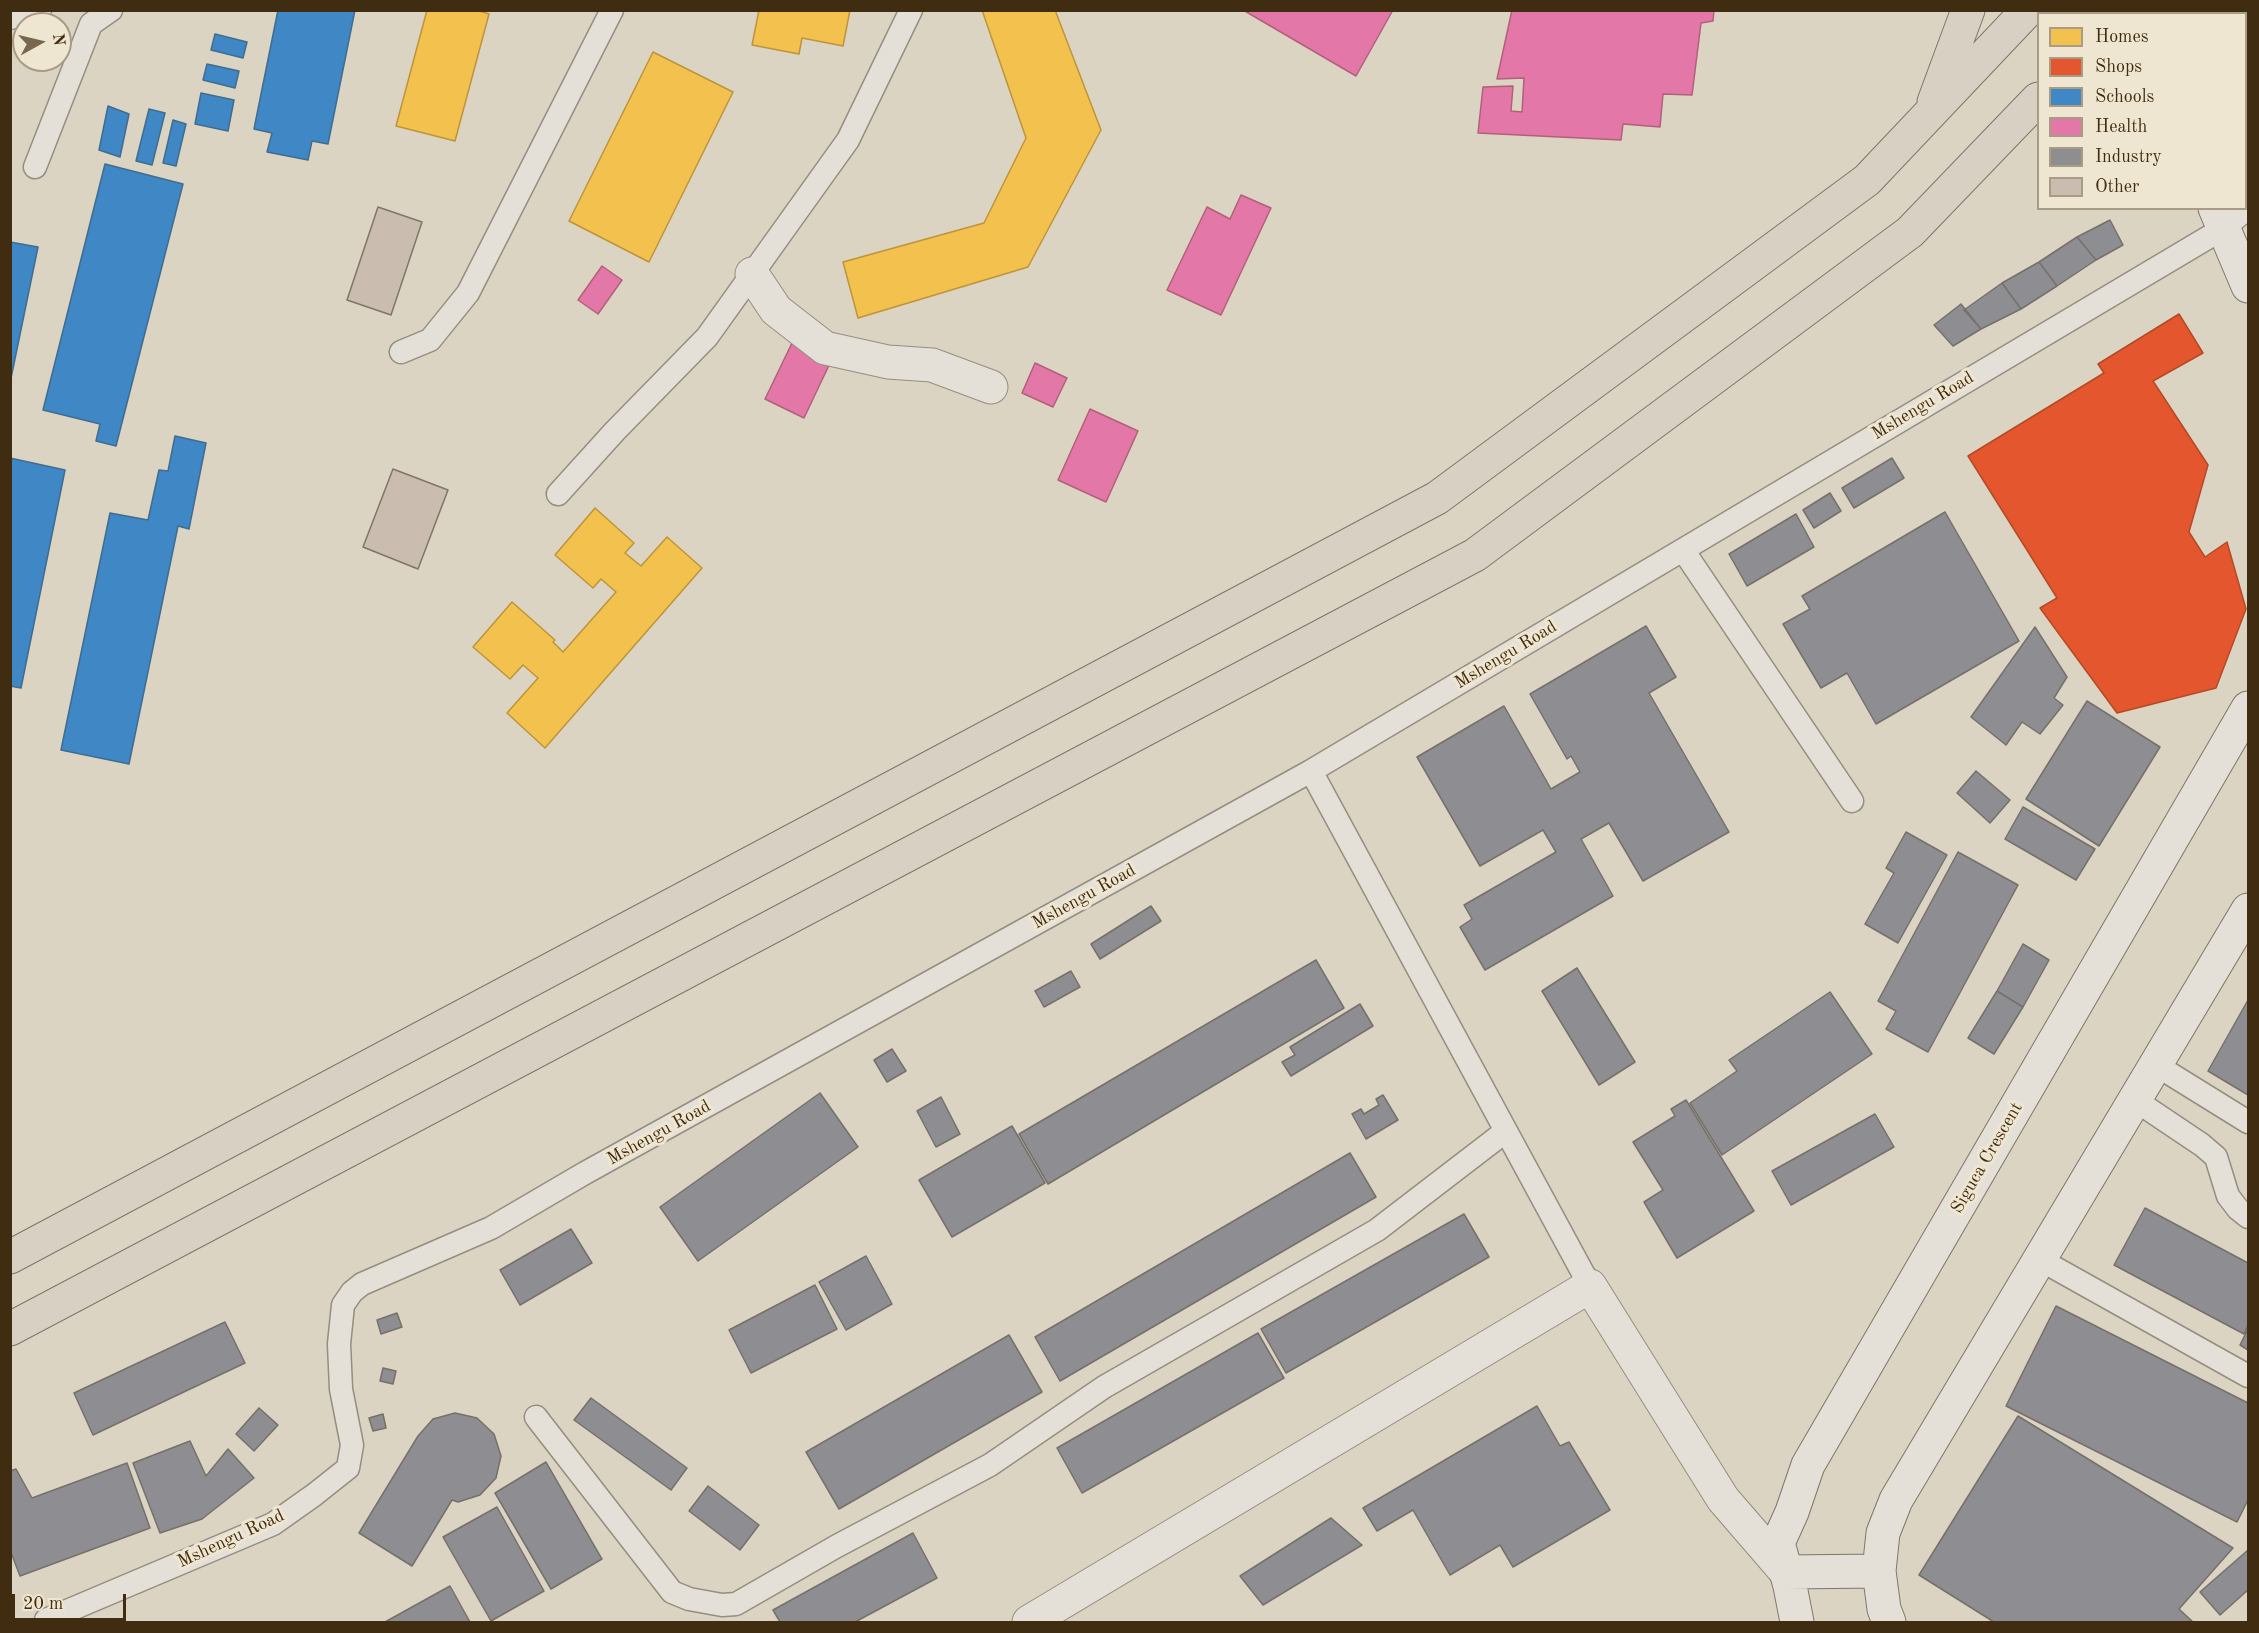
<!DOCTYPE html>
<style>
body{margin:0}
#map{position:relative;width:2259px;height:1633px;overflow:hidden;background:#dcd4c2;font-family:"Old Standard TT",serif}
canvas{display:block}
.frame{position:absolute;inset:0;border:12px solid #402c10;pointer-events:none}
.legend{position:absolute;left:2037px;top:12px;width:210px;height:198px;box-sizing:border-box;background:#efe6d1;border:2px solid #a99c84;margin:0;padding:8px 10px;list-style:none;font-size:18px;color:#402c10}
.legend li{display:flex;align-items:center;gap:12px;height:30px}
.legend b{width:30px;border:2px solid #a99c84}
.north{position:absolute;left:12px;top:12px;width:60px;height:60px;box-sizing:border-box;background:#efe6d1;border:2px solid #a99c84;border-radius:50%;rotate:82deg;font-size:16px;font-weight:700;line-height:24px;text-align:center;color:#402c10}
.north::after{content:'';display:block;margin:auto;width:21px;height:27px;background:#77674e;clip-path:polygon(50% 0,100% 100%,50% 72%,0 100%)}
.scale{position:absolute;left:12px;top:1594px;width:114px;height:27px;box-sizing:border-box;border:3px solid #402c10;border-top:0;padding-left:8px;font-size:18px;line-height:21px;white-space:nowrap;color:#402c10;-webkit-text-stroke:4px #efe6d1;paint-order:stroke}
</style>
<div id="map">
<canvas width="2259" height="1633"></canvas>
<div class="frame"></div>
<ul class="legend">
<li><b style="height:16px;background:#f2c14e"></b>Homes</li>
<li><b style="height:16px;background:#e4572e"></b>Shops</li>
<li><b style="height:16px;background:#3f88c5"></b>Schools</li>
<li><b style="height:16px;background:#e377a8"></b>Health</li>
<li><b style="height:16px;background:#8d8d92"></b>Industry</li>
<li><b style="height:16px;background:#cabcaf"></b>Other</li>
</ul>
<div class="north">N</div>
<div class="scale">20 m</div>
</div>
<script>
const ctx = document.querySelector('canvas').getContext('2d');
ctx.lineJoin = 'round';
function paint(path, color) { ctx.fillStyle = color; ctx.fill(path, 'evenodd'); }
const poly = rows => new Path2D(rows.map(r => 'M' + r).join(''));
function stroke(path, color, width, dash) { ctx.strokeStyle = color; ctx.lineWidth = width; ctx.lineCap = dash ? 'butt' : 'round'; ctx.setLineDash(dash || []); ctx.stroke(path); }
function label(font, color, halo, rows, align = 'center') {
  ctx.font = font + ' "Old Standard TT",serif'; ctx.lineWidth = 6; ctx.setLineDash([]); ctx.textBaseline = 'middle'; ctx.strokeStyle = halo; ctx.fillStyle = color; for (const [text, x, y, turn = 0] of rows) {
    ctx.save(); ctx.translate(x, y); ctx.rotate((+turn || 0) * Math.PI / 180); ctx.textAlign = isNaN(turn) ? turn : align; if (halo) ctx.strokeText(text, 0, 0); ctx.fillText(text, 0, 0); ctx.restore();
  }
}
const homes = poly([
 [427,10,476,10,489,14,455,141,396,126,427,10],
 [759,10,850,10,843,46,802,38,799,54,752,45,759,10],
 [982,10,1055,10,1101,130,1028,267,858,318,843,262,984,223,1026,138,982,10],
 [653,52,733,92,649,262,569,221,653,52],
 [595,508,634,543,625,553,641,566,667,537,702,568,545,748,507,713,538,678,523,665,510,679,473,647,512,602,555,640,553,642,563,652,616,592,601,579,593,588,555,555,595,508]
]);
const shops = poly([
 [2179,314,2203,353,2153,381,2208,465,2189,532,2205,557,2227,542,2246,609,2216,688,2117,713,2040,608,2057,598,1968,456,2104,373,2098,364,2179,314]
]);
const schools = poly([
 [278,10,355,10,328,144,312,141,308,160,267,152,272,133,254,129,278,10],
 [215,34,247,42,243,58,211,50,215,34],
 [207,64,239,71,235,88,203,80,207,64],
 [201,93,234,100,228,131,195,124,201,93],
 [108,106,129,114,120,157,99,150,108,106],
 [149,109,165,113,152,165,136,161,149,109],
 [173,120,186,124,176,166,163,163,173,120],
 [105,164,183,184,116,446,96,441,100,424,43,410,105,164],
 [10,242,38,247,10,383,10,242],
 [175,436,206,443,189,529,178,526,129,764,61,750,110,513,148,520,159,470,168,471,175,436],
 [10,458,65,470,21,688,10,686,10,458]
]);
const health = poly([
 [1243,10,1393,10,1356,76,1243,10],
 [1512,10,1714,10,1713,21,1701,23,1692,95,1663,94,1660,127,1623,124,1621,140,1478,133,1483,87,1513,86,1511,111,1522,112,1524,78,1497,79,1512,10],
 [1241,195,1271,208,1221,315,1167,290,1207,207,1230,219,1241,195],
 [602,266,622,280,598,314,578,300,602,266],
 [792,343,831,361,804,418,765,399,792,343],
 [1035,363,1067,378,1053,407,1022,393,1035,363],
 [1090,409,1138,431,1106,502,1058,480,1090,409]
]);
const industry = poly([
 [2110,220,2123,245,2096,260,2077,237,2110,220],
 [2077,237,2096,260,2057,286,2039,262,2077,237],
 [2039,262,2057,286,2021,309,2002,283,2039,262],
 [2002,283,2021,309,1981,329,1964,310,2002,283],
 [1961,304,1981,329,1953,346,1934,325,1961,304],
 [1892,458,1904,478,1854,508,1842,488,1892,458],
 [1830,493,1841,511,1814,528,1803,510,1830,493],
 [1945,512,2019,641,1876,724,1847,673,1821,688,1783,624,1810,609,1802,596,1945,512],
 [1796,514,1814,547,1747,586,1729,554,1796,514],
 [1646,626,1676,677,1649,693,1729,832,1643,881,1609,823,1581,839,1613,896,1485,970,1460,927,1472,919,1464,905,1556,852,1543,830,1480,866,1417,757,1504,706,1551,789,1580,772,1571,756,1567,759,1530,694,1646,626],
 [2035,627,2067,677,2054,698,2063,705,2040,734,2022,722,2006,745,1971,717,2035,627],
 [2087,701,2160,747,2099,846,2026,799,2087,701],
 [1976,771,2010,800,1990,823,1957,793,1976,771],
 [2023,807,2095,849,2076,880,2005,839,2023,807],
 [1906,832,1947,855,1898,943,1865,924,1894,873,1886,868,1906,832],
 [1958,852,2018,885,1928,1052,1886,1029,1896,1011,1878,1001,1958,852],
 [1151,906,1161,921,1100,959,1091,944,1151,906],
 [2023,944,2049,960,2023,1007,1997,991,2023,944],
 [1316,960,1344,1008,1048,1184,1019,1134,1316,960],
 [1577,968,1635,1062,1599,1085,1542,991,1577,968],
 [1071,971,1080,987,1044,1007,1035,991,1071,971],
 [1997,991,2023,1007,1994,1054,1968,1038,1997,991],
 [1830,992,1872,1054,1722,1155,1690,1103,1737,1071,1729,1060,1830,992],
 [2248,1000,2248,1095,2208,1071,2248,1000],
 [1360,1004,1373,1026,1291,1076,1282,1062,1295,1055,1290,1047,1360,1004],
 [892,1049,906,1071,887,1082,874,1060,892,1049],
 [820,1093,858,1147,698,1261,660,1207,820,1093],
 [1383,1095,1398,1120,1366,1139,1352,1114,1361,1109,1364,1114,1379,1105,1376,1099,1383,1095],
 [941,1097,960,1134,936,1147,917,1111,941,1097],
 [1686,1100,1754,1211,1677,1258,1644,1202,1663,1190,1633,1142,1675,1116,1671,1109,1686,1100],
 [1875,1114,1894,1147,1791,1205,1772,1171,1875,1114],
 [1012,1126,1045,1183,952,1237,919,1180,1012,1126],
 [1350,1153,1376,1197,1060,1381,1035,1337,1350,1153],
 [2145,1208,2248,1263,2248,1325,2244,1334,2114,1265,2145,1208],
 [1464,1214,1489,1257,1286,1373,1261,1329,1464,1214],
 [571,1229,592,1263,520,1305,500,1270,571,1229],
 [866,1256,892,1304,846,1330,819,1282,866,1256],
 [815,1285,837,1329,751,1373,729,1330,815,1285],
 [2056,1306,2248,1403,2248,1500,2237,1522,2006,1406,2056,1306],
 [397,1313,402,1327,381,1334,377,1320,397,1313],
 [225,1322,245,1363,93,1435,74,1393,225,1322],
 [2248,1329,2248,1350,2240,1345,2248,1329],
 [1258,1333,1284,1378,1082,1493,1057,1448,1258,1333],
 [1009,1335,1042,1392,839,1509,806,1452,1009,1335],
 [383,1368,396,1371,393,1384,380,1381,383,1368],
 [591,1398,687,1468,671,1490,574,1420,591,1398],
 [1537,1406,1560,1446,1569,1442,1610,1510,1513,1567,1500,1545,1450,1575,1413,1510,1377,1531,1363,1508,1537,1406],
 [259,1408,278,1425,254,1451,236,1434,259,1408],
 [455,1413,477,1418,494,1434,501,1456,496,1478,480,1495,458,1502,452,1500,412,1566,359,1533,418,1436,433,1419,455,1413],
 [383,1414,386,1428,373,1431,369,1418,383,1414],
 [2018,1416,2233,1548,2179,1609,2193,1622,1994,1622,1919,1575,2018,1416],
 [190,1441,206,1476,228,1449,254,1478,202,1519,160,1533,133,1463,190,1441],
 [546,1462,602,1559,551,1589,495,1493,546,1462],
 [127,1463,150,1528,20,1576,10,1550,10,1471,16,1469,32,1498,127,1463],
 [708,1486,759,1525,740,1550,689,1511,708,1486],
 [497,1507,544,1591,491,1621,443,1537,497,1507],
 [1331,1518,1362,1545,1263,1605,1240,1576,1331,1518],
 [913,1533,937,1578,855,1622,780,1622,773,1610,913,1533],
 [2248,1550,2248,1590,2220,1615,2200,1592,2248,1550],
 [450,1586,470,1622,385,1622,450,1586]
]);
const building = poly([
 [378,207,422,222,391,315,347,300,378,207],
 [393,469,448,490,418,569,363,547,393,469]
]);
const lane = poly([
 [10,18,40,10],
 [35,167,91,24,111,10],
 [401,352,430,340,468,293,612,10],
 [558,494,615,431,707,337,848,140,911,10],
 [1683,550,1852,801],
 [1311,771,1590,1286],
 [2156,1065,2248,1122],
 [2135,1100,2202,1145,2216,1157,2228,1196,2238,1209,2248,1217],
 [2039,1259,2248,1376],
 [536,1417,672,1592,689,1599,722,1605,736,1604,837,1546,990,1465,1104,1387,1377,1230,1506,1131],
 [46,1620,273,1524,314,1495,348,1468,352,1445,341,1389,339,1344,343,1305,352,1292,362,1284,491,1228,585,1173,1311,771,2224,228,2248,208]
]);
const street = poly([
 [752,274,776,310,825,348,888,362,932,365,991,387],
 [1029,1622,1590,1286,1723,1499,1786,1572]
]);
const secondary = poly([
 [2161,10,2163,14],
 [2246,146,2248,151],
 [2215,208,2248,286],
 [1786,1572,1879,1571],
 [1797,1622,1790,1586,1778,1543,1792,1512,1808,1465,2248,708],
 [1889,1622,1884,1609,1879,1571,1883,1533,1896,1500,2248,910]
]);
const primary = poly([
 [2200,10,2200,14],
 [2120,14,2123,10],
 [1934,102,1968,10],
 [10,1257,1437,498,1867,180,2028,10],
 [10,1329,1475,555,1910,232,2038,99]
]);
const streetNames = [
 ["Mshengu Road",1923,406,-31],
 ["Mshengu Road",1506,655,-31],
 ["Mshengu Road",1084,897,-29],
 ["Mshengu Road",659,1133,-29],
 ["Siguca Crescent",1987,1158,-60],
 ["Mshengu Road",231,1539,-25]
];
paint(homes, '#f2c14e');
stroke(homes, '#bd943b', 1.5);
paint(shops, '#e4572e');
stroke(shops, '#b34a25', 1.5);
paint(schools, '#3f88c5');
stroke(schools, '#3f6c8f', 1.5);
paint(health, '#e377a8');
stroke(health, '#b2607a', 1.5);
paint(industry, '#8d8d92');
stroke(industry, '#76706b', 1.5);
paint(building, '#cabcaf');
stroke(building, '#7d7669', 1.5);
stroke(lane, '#948e80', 25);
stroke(street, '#948e80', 35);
stroke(secondary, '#7d7669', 35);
stroke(primary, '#7d7669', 35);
stroke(lane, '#e4e0d7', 22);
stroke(street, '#e4e0d7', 33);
stroke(secondary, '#e4e0d7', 33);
stroke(primary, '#d8d1c3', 33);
label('18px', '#402c10', '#efe6d1', streetNames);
</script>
